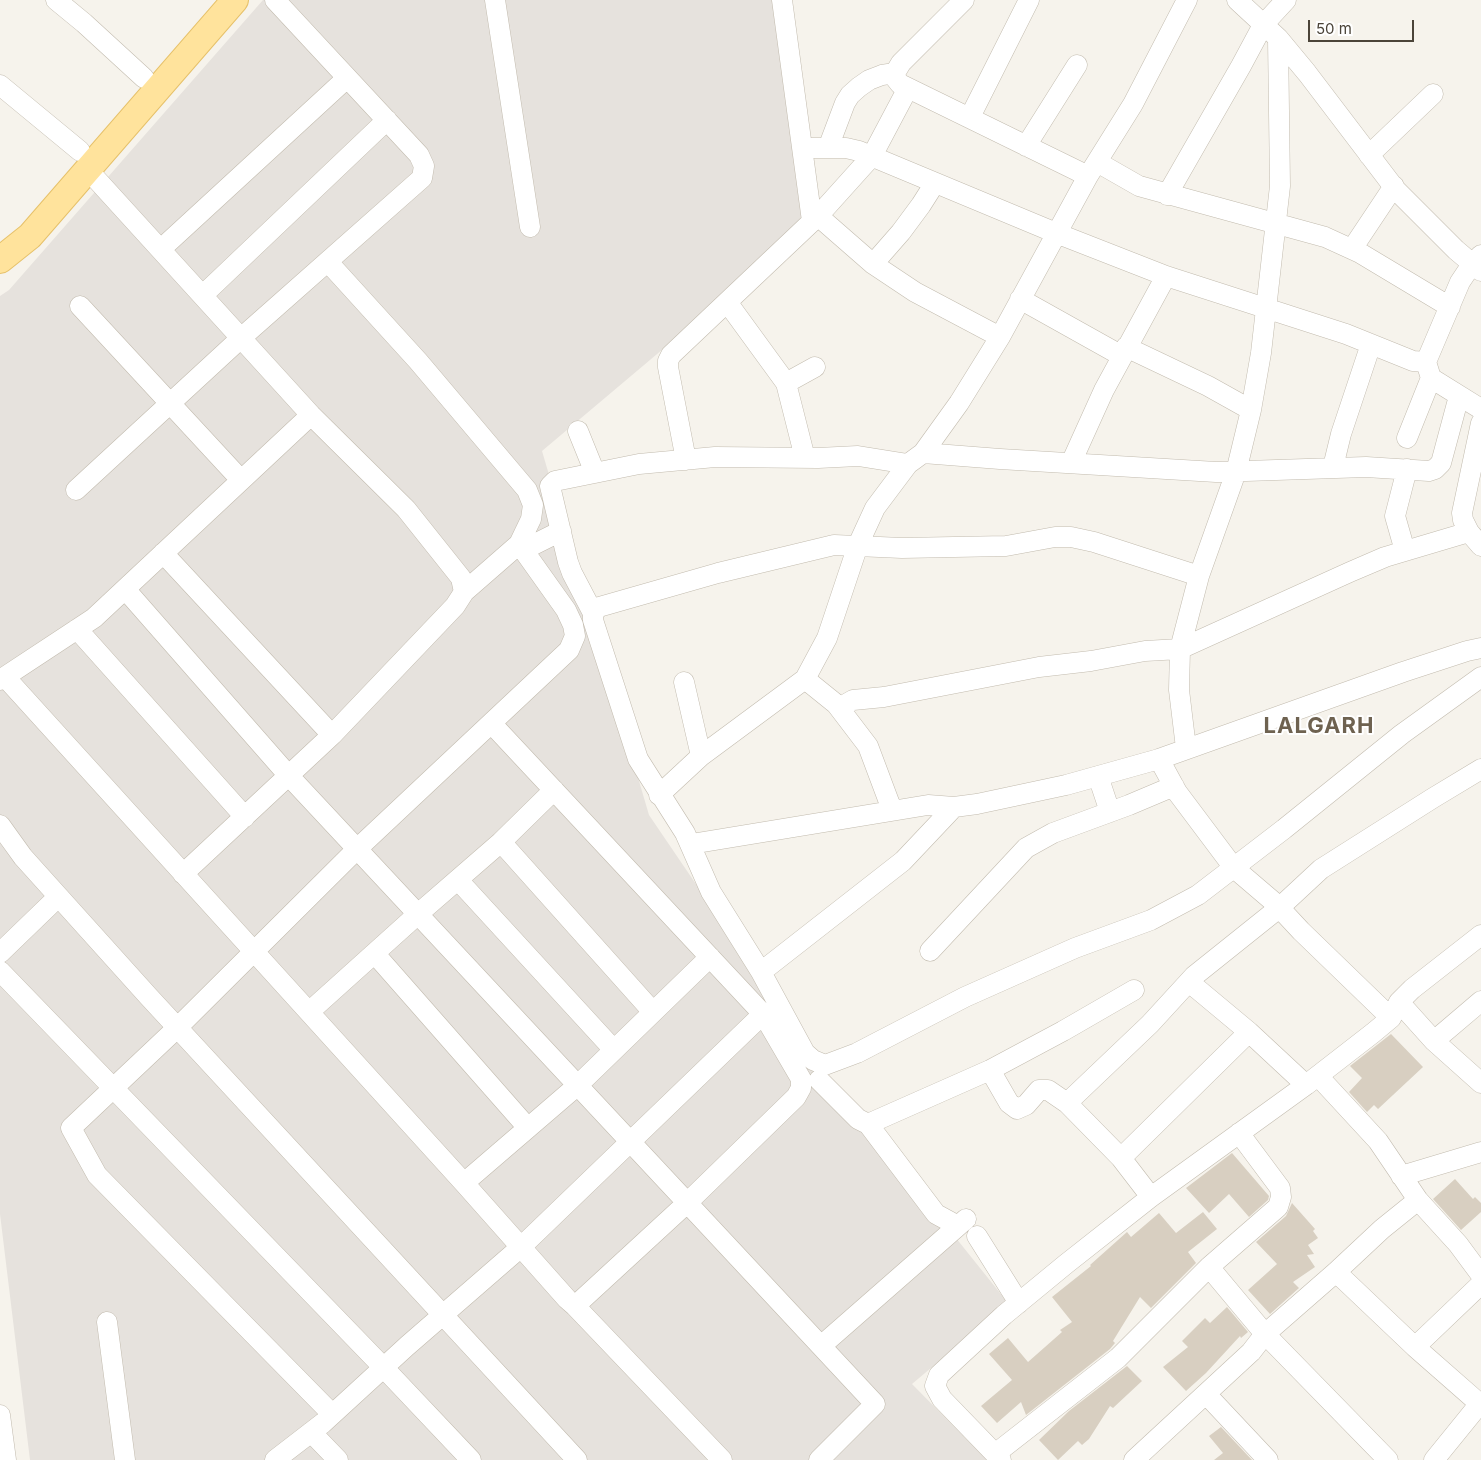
<!DOCTYPE html>
<style>
body{margin:0}
#map{position:relative;width:1481px;height:1460px;overflow:hidden;background:#f6f3ec;font-family:Inter,sans-serif}
canvas{display:block}
.scale{position:absolute;left:1308px;top:20px;width:106px;height:22px;box-sizing:border-box;border:2px solid #4b4439;border-top:0;padding-left:6px;font-size:15px;line-height:18px;white-space:nowrap;color:#4b4439;-webkit-text-stroke:4px #fff;paint-order:stroke}
</style>
<div id="map">
<canvas width="1481" height="1460"></canvas>
<div class="scale">50 m</div>
</div>
<script>
const context = document.querySelector('canvas').getContext('2d');
context.lineJoin = 'round';
function fillPath(path, color) { context.fillStyle = color; context.fill(path, 'evenodd'); }
const toPath = rows => new Path2D(rows.map(r => 'M' + r).join(''));
function stroke(path, color, width, dash) { context.strokeStyle = color; context.lineWidth = width; context.lineCap = dash ? 'butt' : 'round'; context.setLineDash(dash || []); context.stroke(path); }
function label(font, color, halo, rows, align = 'center') {
  context.font = font + ' Inter,sans-serif'; context.lineWidth = 4; context.setLineDash([]); context.textBaseline = 'middle'; context.strokeStyle = halo; context.fillStyle = color; for (const [text, x, y, turn = 0] of rows) {
    context.save(); context.translate(x, y); context.rotate((+turn || 0) * Math.PI / 180); context.textAlign = isNaN(turn) ? turn : align; if (halo) context.strokeText(text, 0, 0); context.fillText(text, 0, 0); context.restore();
  }
}
const industrial = toPath([
 [263,0,782,0,822,215,542,451,649,815,827,1077,1008,1303,912,1384,987,1460,30,1460,0,1214,0,296,9,290]
]);
const building = toPath([
 [1391,1034,1423,1067,1378,1109,1374,1105,1367,1112,1349,1092,1362,1078,1350,1066],
 [1232,1153,1269,1196,1268,1200,1249,1217,1229,1194,1209,1213,1186,1188],
 [1455,1179,1473,1199,1475,1197,1481,1203,1481,1212,1461,1230,1433,1199],
 [1292,1203,1315,1229,1313,1231,1318,1238,1308,1245,1314,1254,1307,1255,1315,1267,1293,1282,1299,1288,1270,1314,1248,1290,1277,1264,1256,1242,1286,1216],
 [1203,1212,1217,1229,1188,1252,1196,1263,1151,1308,1140,1297,1113,1341,1115,1343,1110,1349,1026,1415,1021,1402,997,1423,981,1406,1012,1380,989,1354,1008,1338,1028,1362,1062,1332,1060,1330,1072,1322,1052,1297,1091,1266,1090,1265,1127,1232,1131,1237,1159,1213,1176,1233],
 [1227,1307,1248,1332,1241,1338,1240,1336,1206,1373,1186,1391,1163,1367,1188,1347,1182,1341,1205,1318,1210,1323],
 [1127,1366,1142,1381,1113,1408,1110,1406,1089,1439,1082,1445,1078,1441,1058,1460,1039,1440,1069,1411],
 [1221,1427,1252,1460,1214,1460,1223,1453,1209,1436]
]);
const minor = toPath([
 [56,0,84,23,144,78],
 [495,0,530,227],
 [782,0,812,221],
 [964,0,901,63,895,73,896,79,900,84,1088,176],
 [1237,0,1278,38,1307,73,1396,190,1456,250,1481,271],
 [0,85,80,151],
 [970,117,1029,0],
 [1026,146,1077,65],
 [802,148,846,148,859,151,1056,233,1166,276,1346,334,1413,361,1426,362],
 [828,148,845,103,850,95,859,87,869,80,882,75,895,73],
 [1369,155,1433,94],
 [1097,162,1139,186,1325,237,1360,253,1450,307],
 [88,170,311,415,406,509,461,578,464,592,455,606,332,735,183,874],
 [1167,195,1241,66,1263,25,1286,0],
 [818,216,873,264,915,292,1000,337],
 [161,249,347,78],
 [1352,249,1394,186],
 [328,262,418,361,527,490,533,505,531,519,519,544,566,610,573,625,575,636,569,650,357,849,177,1028,71,1128,97,1175,332,1414],
 [873,264,901,232,921,205,935,183],
 [203,295,387,120],
 [1020,299,1122,356],
 [727,302,786,383],
 [80,306,241,480],
 [1126,347,1208,386,1251,410],
 [1431,378,1481,409],
 [1481,423,1462,513,1463,520,1469,532,1481,546],
 [578,431,595,473],
 [1407,438,1431,378,1426,362,1460,282,1472,264,1481,255],
 [923,453,1000,459,1216,472,1366,467,1429,471,1435,469,1441,463,1459,396],
 [805,458,786,383,815,367],
 [686,460,668,367,668,361,671,355,818,216,872,156,908,88],
 [1071,463,1104,390,1166,276],
 [1333,467,1341,434,1371,344],
 [76,490,241,338,422,178,424,166,419,155,275,0],
 [523,550,561,531],
 [1405,551,1395,516,1407,469],
 [163,553,332,735],
 [1199,576,1094,542,1071,537,1055,537,1006,546,902,548,834,545,718,573,599,607,593,613,593,620,638,759,685,833,711,892,761,972,805,1053,813,1060,825,1065,857,1053,965,997,1075,948,1151,920,1198,895,1284,829,1402,734,1481,677],
 [125,589,289,776,875,1404,819,1460],
 [464,592,519,544],
 [593,613,572,573,568,562,550,486,555,481,639,464,715,457,818,458,858,456,908,464],
 [77,629,245,817],
 [5,677,464,1183,567,1299,575,1306,722,1460],
 [805,679,836,704,868,746,892,810],
 [0,680,94,618,311,415],
 [684,682,701,756],
 [839,708,853,700,884,697,1039,667,1091,661,1145,651,1180,649,1350,572,1385,557,1469,532],
 [1186,748,1179,690,1180,649,1199,576,1236,472,1251,410,1261,353,1280,186,1278,38],
 [1159,759,1177,792,1234,868,1275,903,1301,931,1391,1018],
 [1098,776,1110,812],
 [659,795,701,756,805,679,827,638,858,545,875,508,908,464,923,453,959,403,1000,337,1088,176,1133,104,1187,0],
 [0,825,23,857,149,997,577,1460],
 [501,842,653,1012],
 [691,844,928,805,954,807,977,804,1066,785,1159,759,1403,672,1467,651,1481,648],
 [458,880,614,1050],
 [930,951,1026,848,1053,833,1129,805,1174,786],
 [0,953,58,897],
 [375,954,528,1128],
 [0,971,383,1367,471,1460],
 [761,972,903,861,954,807],
 [1189,982,1249,1032,1306,1085],
 [1399,1002,1434,1041,1481,1083],
 [309,1012,418,914,501,842,554,790],
 [1434,1041,1481,1001],
 [990,1070,1063,1031,1134,990],
 [1318,1076,1378,1141,1418,1200,1458,1244,1481,1275],
 [819,1080,858,1119,868,1124,936,1214,958,1226],
 [1067,1103,1150,1024,1194,976,1279,908,1321,869,1433,798,1481,769],
 [868,1124,990,1070,1009,1103,1017,1109,1026,1105,1039,1090,1048,1090,1067,1103,1121,1158,1151,1197],
 [1121,1158,1249,1032],
 [1401,1176,1481,1152],
 [464,1183,578,1085,710,957],
 [977,1236,1019,1303],
 [1209,1267,1265,1334,1388,1460],
 [1336,1272,1415,1347,1481,1284],
 [575,1306,687,1203,796,1097,801,1088,801,1079,763,1014],
 [107,1322,125,1460],
 [821,1346,966,1219],
 [1415,1347,1480,1404],
 [1206,1394,1268,1460],
 [0,1415,6,1460],
 [311,1432,338,1460],
 [995,1454,1118,1358,1209,1267,1278,1207,1281,1197,1280,1188,1239,1133],
 [275,1460,323,1423,407,1346,521,1247,763,1014,492,724],
 [1001,1460,942,1399,935,1386,939,1375,1004,1315,1066,1264,1151,1197,1306,1085,1373,1033,1391,1018,1399,1002,1412,989,1481,935],
 [1134,1460,1251,1352,1265,1334,1336,1272,1382,1229,1418,1200],
 [1434,1460,1481,1402]
]);
const major = toPath([
 [0,260,30,236,235,0]
]);
const districtNames = [
 ["LALGARH",1319,726]
];
fillPath(industrial, '#e6e2dd');
fillPath(building, '#d8cfc1');
stroke(minor, '#c2bbae', 21);
stroke(major, '#e6c16a', 28);
stroke(minor, '#fff', 20);
stroke(major, '#ffe39c', 26);
context.letterSpacing = '1px';
label('bold 22px', '#6e6250', '#fff', districtNames);
context.letterSpacing = '0px';
</script>
